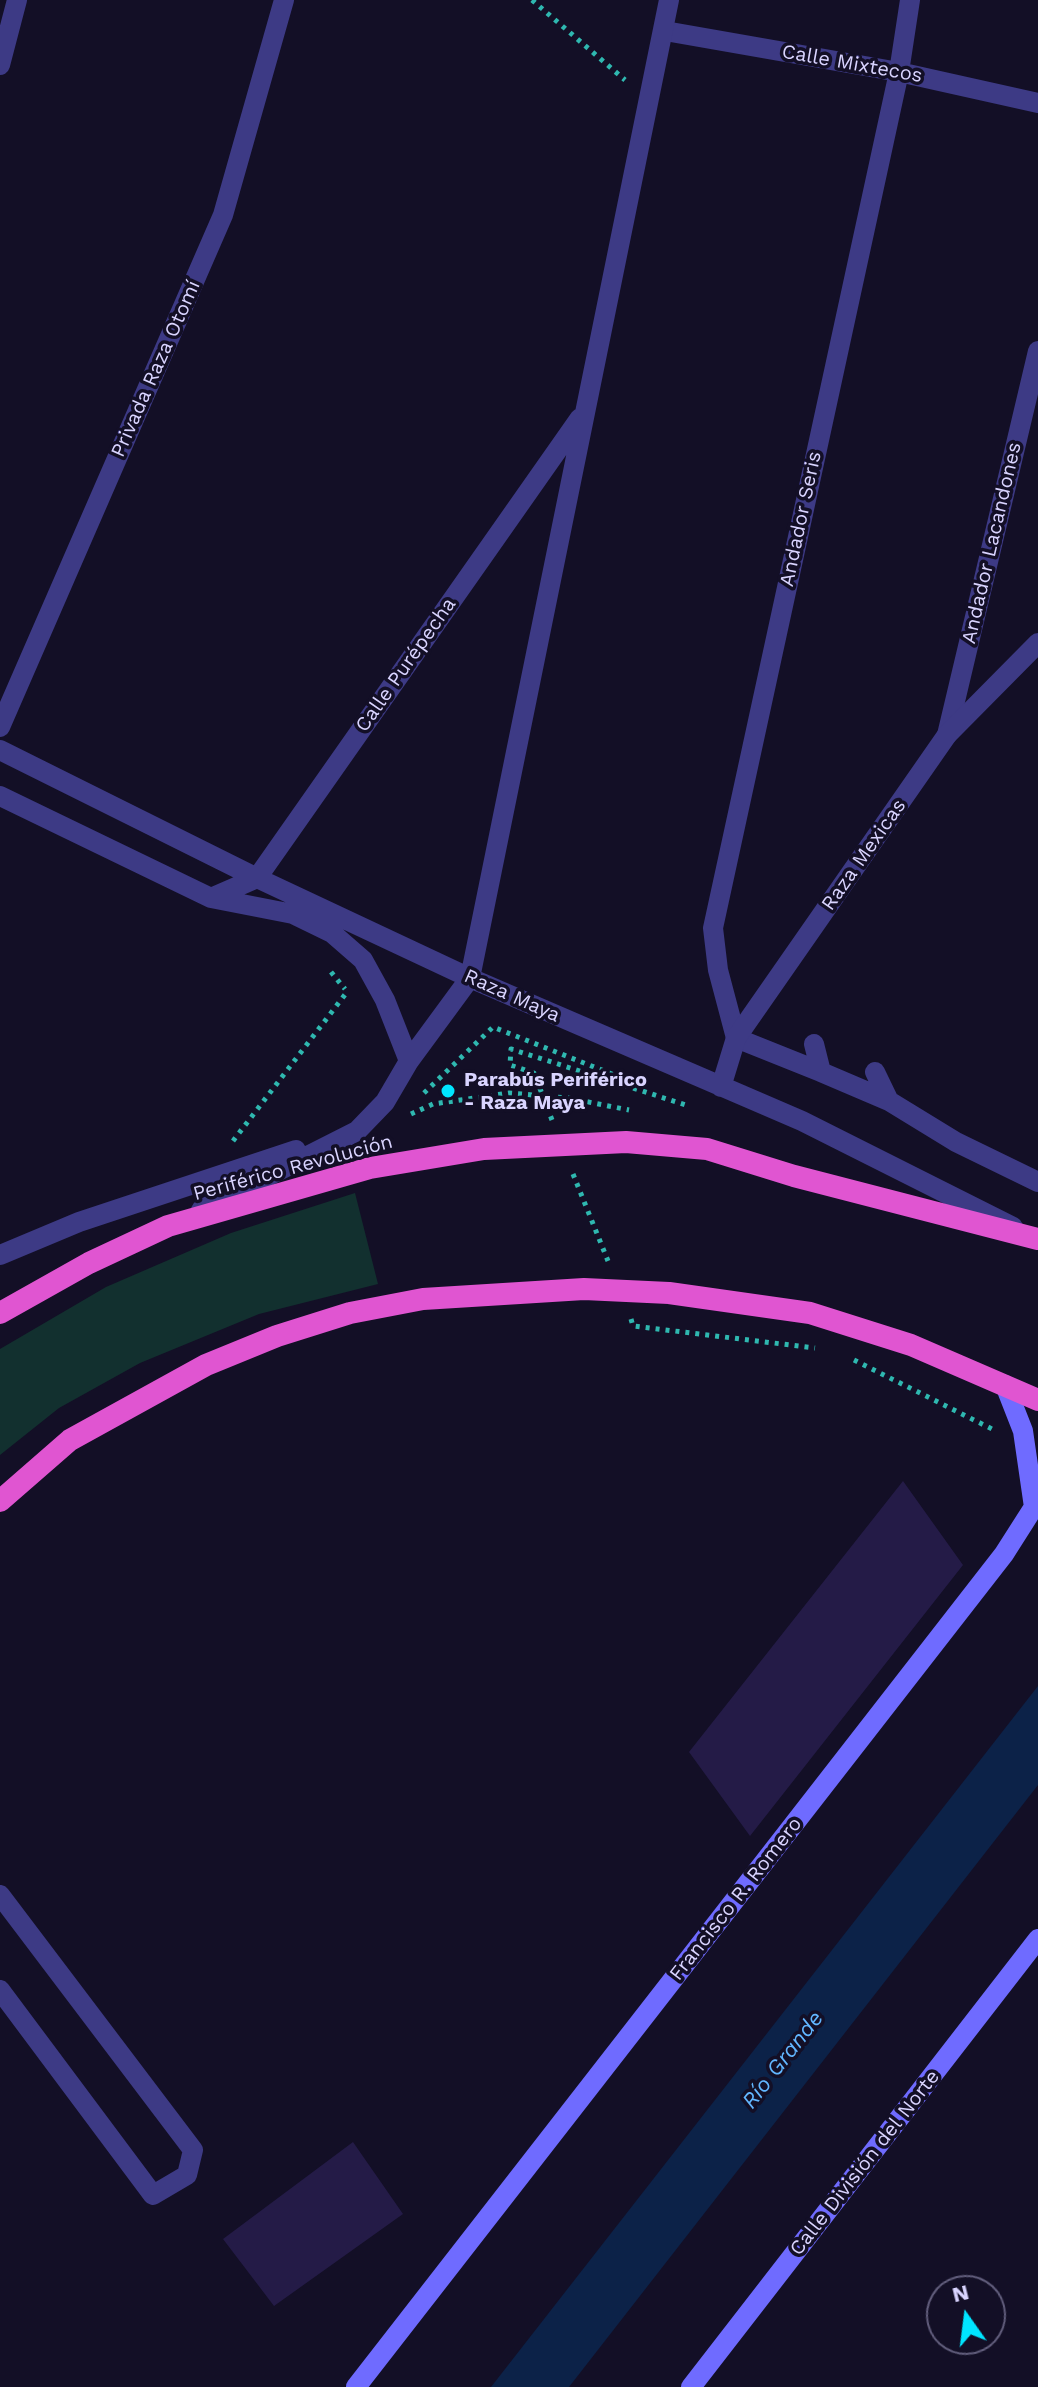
<!DOCTYPE html>
<meta charset="utf-8">
<style>
body{margin:0}
#map{position:relative;width:1038px;height:2387px;overflow:hidden;background:#130f26;font-family:"Work Sans",sans-serif}
canvas{display:block}
.north{position:absolute;left:926px;top:2275px;width:80px;height:80px;box-sizing:border-box;background:#130f26;border:2px solid #625e7d;border-radius:50%;rotate:346deg;font-size:22px;font-weight:700;line-height:32px;text-align:center;color:#d9d4ff}
.north::after{content:'';display:block;margin:auto;width:28px;height:36px;background:#00e5ff;clip-path:polygon(50% 0,100% 100%,50% 72%,0 100%)}
</style>
<div id="map">
<canvas width="1038" height="2387"></canvas>
<div class="north">N</div>
</div>
<script>
const context = document.querySelector('canvas').getContext('2d');
context.lineJoin = 'round';
function fillPath(path, color) { context.fillStyle = color; context.fill(path, 'evenodd'); }
const toPath = rows => new Path2D(rows.map(r => 'M' + r).join(''));
function stroke(path, color, width, dash) { context.strokeStyle = color; context.lineWidth = width; context.lineCap = dash ? 'butt' : 'round'; context.setLineDash(dash || []); context.stroke(path); }
function label(font, color, halo, rows, align = 'center') {
  context.font = font + ' "Work Sans",sans-serif'; context.lineWidth = 7; context.setLineDash([]); context.textBaseline = 'middle'; context.strokeStyle = halo; context.fillStyle = color; for (const [text, x, y, turn = 0] of rows) {
    context.save(); context.translate(x, y); context.rotate((+turn || 0) * Math.PI / 180); context.textAlign = isNaN(turn) ? turn : align; if (halo) context.strokeText(text, 0, 0); context.fillText(text, 0, 0); context.restore();
  }
}
const green = toPath([
 [355,1193,378,1284,259,1314,140,1363,59,1408,0,1455,0,1349,106,1287,231,1233]
]);
const water = toPath([
 [1038,1686,1038,1785,569,2387,491,2387]
]);
const building = toPath([
 [903,1481,963,1565,750,1836,689,1752],
 [353,2142,403,2214,274,2306,223,2239]
]);
const path = toPath([
 [532,0,625,80],
 [331,972,345,989],
 [424,1093,493,1027,637,1084],
 [411,1114,433,1104,509,1093,568,1098,629,1110],
 [552,1120,534,1073,510,1065,511,1049,689,1106],
 [233,1141,347,992],
 [573,1174,608,1261],
 [631,1319,633,1326,815,1348],
 [854,1360,992,1429]
]);
const service = toPath([
 [736,1038,821,1072],
 [814,1044,821,1072,889,1101],
 [875,1072,889,1101,956,1142,1038,1182],
 [0,1895,193,2150,187,2175,153,2195,0,1990]
]);
const minor = toPath([
 [665,31,899,72,1038,103],
 [0,65,17,0],
 [0,727,223,215,284,0],
 [947,735,1038,351],
 [736,1038,718,970,713,928,899,72,910,0]
]);
const tertiary = toPath([
 [0,750,257,878,470,978,802,1121,1013,1227],
 [0,796,211,898,293,914,332,933,363,960,385,1000,409,1061],
 [211,898,257,878,580,418],
 [721,1087,736,1038,947,735,1038,643],
 [201,1210,357,1131,385,1102,409,1061,470,978,669,0],
 [0,1255,79,1222,296,1150]
]);
const secondary = toPath([
 [356,2387,1004,1554,1034,1507,1023,1431,1005,1385],
 [691,2387,1038,1939]
]);
const trunk = toPath([
 [0,1313,89,1263,168,1226,370,1168,484,1149,626,1142,707,1149,794,1176,1038,1239],
 [0,1501,70,1440,206,1365,277,1336,350,1313,423,1299,584,1289,669,1293,810,1313,911,1345,1038,1400]
]);
const markers = [
 [448,1091,8,"#00e5ff"]
];
const streetNames = [
 ["Calle Mixtecos",852,64,10],
 ["Privada Raza Otomí",156,369,-66],
 ["Andador Seris",801,519,-78],
 ["Andador Lacandones",992,543,-77],
 ["Calle Purépecha",406,665,-55],
 ["Raza Mexicas",864,855,-55],
 ["Raza Maya",512,996,24],
 ["Periférico Revolución",293,1168,-15],
 ["Francisco R. Romero",736,1899,-52],
 ["Calle División del Norte",865,2163,-52]
];
const poiNames = [
 ["Parabús Periférico",464,1080],
 ["- Raza Maya",464,1103]
];
const waterNames = [
 ["Río Grande",783,2060,-52]
];
fillPath(green, '#12302f');
fillPath(water, '#0c2248');
fillPath(building, '#241b47');
stroke(path, '#2fb8b0', 5, [4, 6]);
stroke(service, '#3d3a85', 20);
stroke(minor, '#3d3a85', 20);
stroke(tertiary, '#3d3a85', 20);
stroke(secondary, '#6f6bff', 20);
stroke(trunk, '#e055d1', 22);
for (const [x, y, r, color] of markers) { const dot = new Path2D(); dot.arc(x, y, r, 0, 2 * Math.PI); context.fillStyle = color; context.fill(dot); stroke(dot, '#130f26', 3); }
label('20px', '#d9d4ff', '#130f26', streetNames);
label('bold 20px', '#d9d4ff', '#130f26', poiNames, 'left');
label('italic 22px', '#62b6ff', '#130f26', waterNames);
</script>
